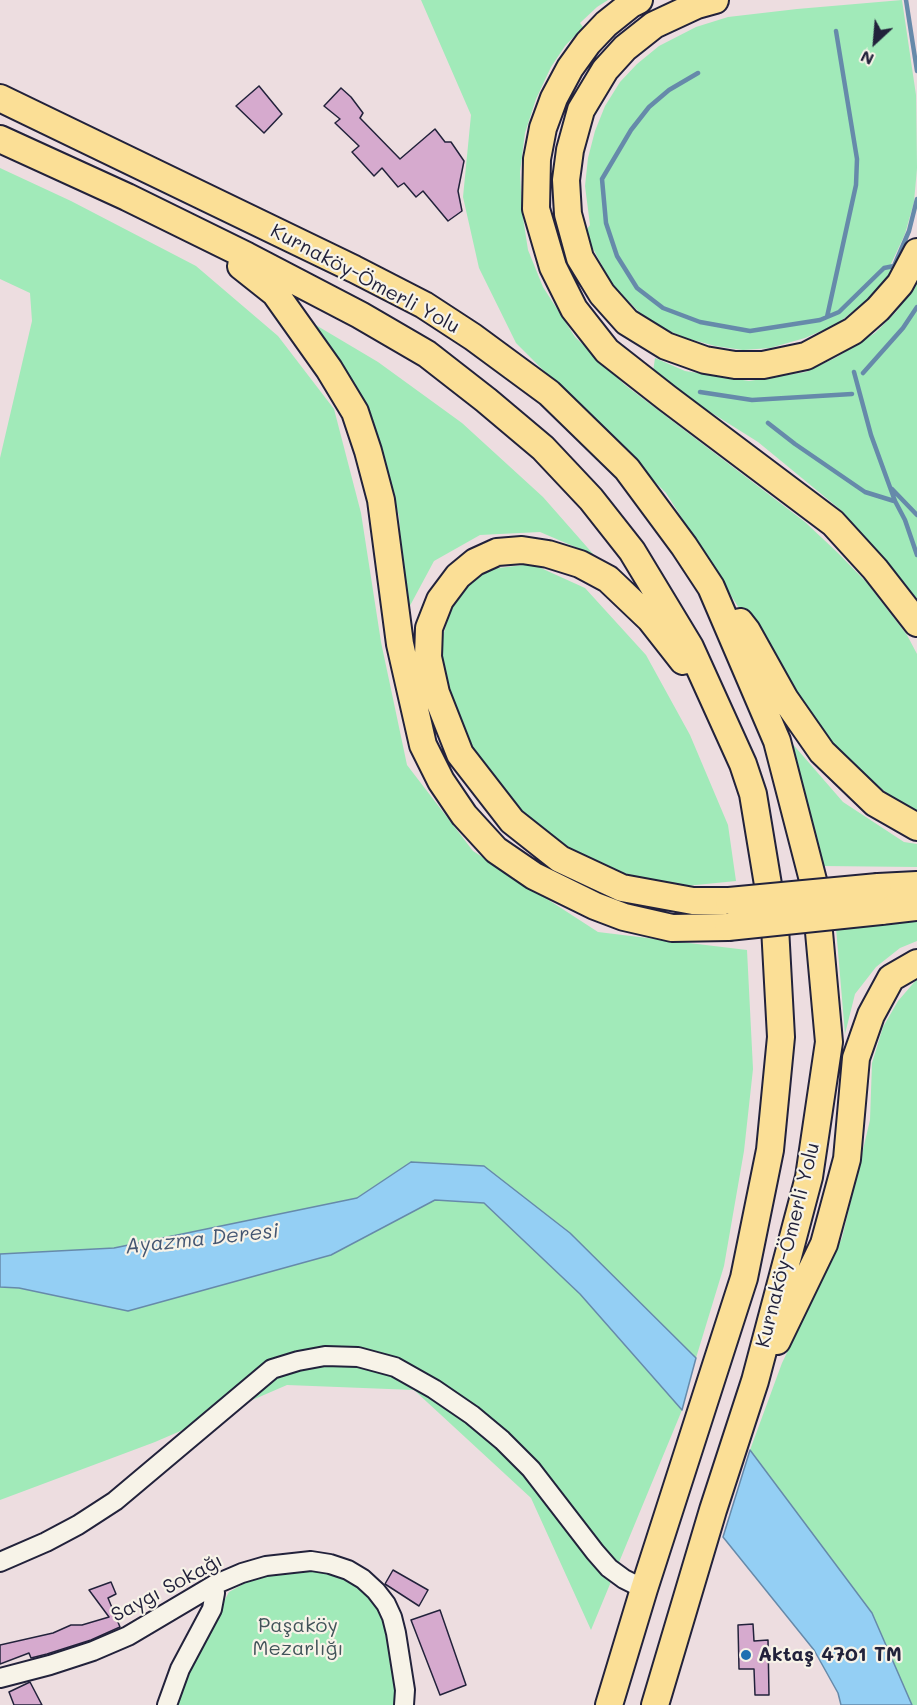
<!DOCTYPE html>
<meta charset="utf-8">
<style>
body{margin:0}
#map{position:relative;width:917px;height:1705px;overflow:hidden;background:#eddde0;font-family:Mali,sans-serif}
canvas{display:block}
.north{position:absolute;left:845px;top:12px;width:60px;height:60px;-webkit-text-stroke:4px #f7f3e8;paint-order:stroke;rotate:206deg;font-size:16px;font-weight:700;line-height:24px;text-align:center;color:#22223b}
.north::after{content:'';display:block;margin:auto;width:21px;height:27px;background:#22223b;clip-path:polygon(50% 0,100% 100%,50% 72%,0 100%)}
</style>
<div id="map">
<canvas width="917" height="1705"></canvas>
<div class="north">N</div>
</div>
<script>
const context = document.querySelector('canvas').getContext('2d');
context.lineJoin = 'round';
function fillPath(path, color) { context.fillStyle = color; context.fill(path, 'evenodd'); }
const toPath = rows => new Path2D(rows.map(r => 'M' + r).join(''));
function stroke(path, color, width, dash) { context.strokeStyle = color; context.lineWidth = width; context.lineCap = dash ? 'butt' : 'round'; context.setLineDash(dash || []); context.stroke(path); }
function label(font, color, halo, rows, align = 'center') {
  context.font = font + ' Mali,sans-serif'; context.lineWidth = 4.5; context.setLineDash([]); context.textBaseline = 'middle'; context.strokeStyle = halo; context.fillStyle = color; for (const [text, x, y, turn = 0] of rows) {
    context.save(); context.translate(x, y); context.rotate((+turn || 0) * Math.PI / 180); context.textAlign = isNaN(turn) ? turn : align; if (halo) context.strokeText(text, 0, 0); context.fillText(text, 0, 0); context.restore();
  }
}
const green = toPath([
 [421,0,608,0,597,7,580,23,583,27,565,46,551,67,536,99,525,133,520,172,522,211,528,250,543,287,575,337,625,385,805,522,838,553,867,583,907,635,917,654,917,812,904,808,847,759,803,709,666,493,516,343,479,268,463,197,471,115],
 [902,0,916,95,917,168,914,202,905,234,891,264,891,272,867,300,837,324,805,338,770,348,743,350,715,346,686,338,662,328,639,312,612,284,591,245,587,229,590,225,585,186,588,158,595,131,605,106,620,82,637,64,659,46,696,27,728,17,797,9],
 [0,168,71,201,196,266,278,336,334,409,361,513,381,642,407,765,473,851,598,932,747,950,753,1069,744,1151,724,1266,696,1358,570,1233,411,1162,357,1198,114,1248,0,1254,0,458,32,321,30,293,0,279],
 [917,283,917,599,842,511,758,442,672,388,653,372,655,358,685,371,749,381,806,372,837,357,875,333,896,312],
 [309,321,378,362,462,423,543,497,594,555,540,532,480,535,434,561,405,615,399,516,371,420],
 [532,564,585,588,646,655,690,735,728,825,736,881,676,887,608,880,551,850,484,781,453,717,440,647,453,600,482,570],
 [784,734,843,802,904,842,917,844,917,867,823,866],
 [917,921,917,941,900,948,876,967,855,994,845,1034,836,928],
 [917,979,917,1705,912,1705,872,1613,750,1450,782,1363,842,1238,870,1120,872,1063,883,1027,898,1001],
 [435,1200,484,1203,580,1294,682,1410,591,1630,531,1498,414,1390,287,1385,155,1442,0,1500,0,1287,18,1288,331,1255],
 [313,1569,347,1575,372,1596,390,1633,396,1705,175,1705,179,1683,229,1592,261,1574]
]);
const water = toPath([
 [411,1162,484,1166,570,1233,696,1358,682,1410,580,1294,484,1203,435,1200,331,1255,128,1311,19,1288,0,1287,0,1254,114,1248,357,1198,411,1162],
 [750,1450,872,1613,912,1705,841,1705,838,1693,814,1650,723,1537,750,1450]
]);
const stream = toPath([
 [906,0,917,71],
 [698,73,669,90,649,107,631,130,602,179,606,223,617,256,637,288,663,308,700,322,750,331,820,320,839,312,884,268,894,266,909,231,917,199],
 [827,317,856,185,857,159,836,31],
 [854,372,871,435,895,501,905,520,917,555],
 [863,373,903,328,917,307],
 [700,392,752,400,852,394],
 [768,423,795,444,865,492,894,501],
 [892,489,917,515]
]);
const building = toPath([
 [259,86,282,114,264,133,236,106,259,86],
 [341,88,351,97,363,113,360,118,400,159,435,129,445,142,451,142,464,161,458,191,462,211,448,221,423,191,416,197,404,183,398,187,382,168,374,176,352,152,359,146,335,123,340,119,324,106,341,88],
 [393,1570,428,1590,419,1606,385,1584,393,1570],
 [111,1582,116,1594,108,1598,120,1627,91,1640,47,1654,31,1658,29,1653,0,1664,0,1645,53,1633,71,1625,82,1625,109,1617,89,1590,111,1582],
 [440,1610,466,1685,440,1695,411,1620,440,1610],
 [753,1624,754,1641,768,1640,769,1695,755,1695,754,1669,739,1669,738,1625,753,1624],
 [30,1682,42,1705,14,1705,9,1692,30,1682]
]);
const minor = toPath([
 [0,1562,46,1542,78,1525,115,1501,272,1369,298,1361,325,1356,358,1357,395,1367,434,1389,472,1415,502,1440,531,1469,595,1552,609,1568,624,1579,644,1589],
 [0,1678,50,1665,93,1651,128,1636,214,1585,242,1573,266,1566,311,1561,330,1564,348,1570,363,1579,376,1591,386,1604,392,1617,396,1633,405,1690,404,1705],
 [167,1705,180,1669,212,1609,215,1593,214,1585]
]);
const highway = toPath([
 [639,0,631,4,606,24,588,43,570,68,554,98,543,128,537,159,536,209,553,267,574,309,607,351,667,398,833,523,875,569,917,623],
 [715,0,697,5,654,25,625,48,605,70,581,110,570,150,566,180,568,214,580,258,602,294,627,322,666,346,705,360,735,365,763,365,806,356,853,331,878,309,900,284,917,252],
 [0,98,354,269,424,305,473,337,549,393,627,469,684,546,711,587,777,741,815,888,829,1042,809,1177,755,1381,713,1510,655,1705],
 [0,139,127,197,247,256,360,315,427,354,486,400,543,448,591,499,632,551,690,647,743,764,753,794,775,927,781,1037,770,1150,744,1278,644,1589,609,1705],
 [241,266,275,293,329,369,355,412,368,451,381,500,400,644,423,745,441,781,464,815,496,850,534,876,595,906,624,917,672,928,728,927],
 [740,622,747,631,785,699,822,752,875,803,917,827],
 [683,661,650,619,608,579,580,564,548,554,522,550,497,552,475,562,458,576,440,600,429,628,428,657,436,693,460,754,512,821,560,859,622,888,693,901,729,901],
 [878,887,917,885],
 [881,911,917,907],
 [777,1341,824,1244,847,1159,856,1058,871,1015,891,978,917,963]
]);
const highwayBridge = toPath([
 [729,901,878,887],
 [728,927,881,911]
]);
const markers = [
 [746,1655,6,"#1f6fb2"]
];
const streetNames = [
 ["Kurnaköy-Ömerli Yolu",365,279,28],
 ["Kurnaköy-Ömerli Yolu",788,1245,-76],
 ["Saygı Sokağı",167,1588,-28]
];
const parkNames = [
 ["Paşaköy",298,1626],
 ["Mezarlığı",298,1649]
];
const poiNames = [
 ["Aktaş 4701 TM",758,1655]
];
const waterNames = [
 ["Ayazma Deresi",202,1239,-6]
];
fillPath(green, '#a1eab9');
fillPath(water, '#94cff4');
stroke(water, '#668aaa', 1.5);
stroke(stream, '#668aaa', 4.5);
fillPath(building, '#d6aace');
stroke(building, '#22223b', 1.5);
stroke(minor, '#22223b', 22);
stroke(highway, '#22223b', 30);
stroke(minor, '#f7f3e8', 18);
stroke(highway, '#fbdf96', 26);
stroke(highwayBridge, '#22223b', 30, []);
stroke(highwayBridge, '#fbdf96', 26);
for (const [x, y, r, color] of markers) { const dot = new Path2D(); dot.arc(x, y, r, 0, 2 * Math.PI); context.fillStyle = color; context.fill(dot); stroke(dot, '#f7f3e8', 2); }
label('20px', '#22223b', '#f7f3e8', streetNames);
label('20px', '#42545a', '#f7f3e8', parkNames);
label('bold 20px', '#22223b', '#f7f3e8', poiNames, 'left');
label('italic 21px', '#445672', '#f7f3e8', waterNames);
</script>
